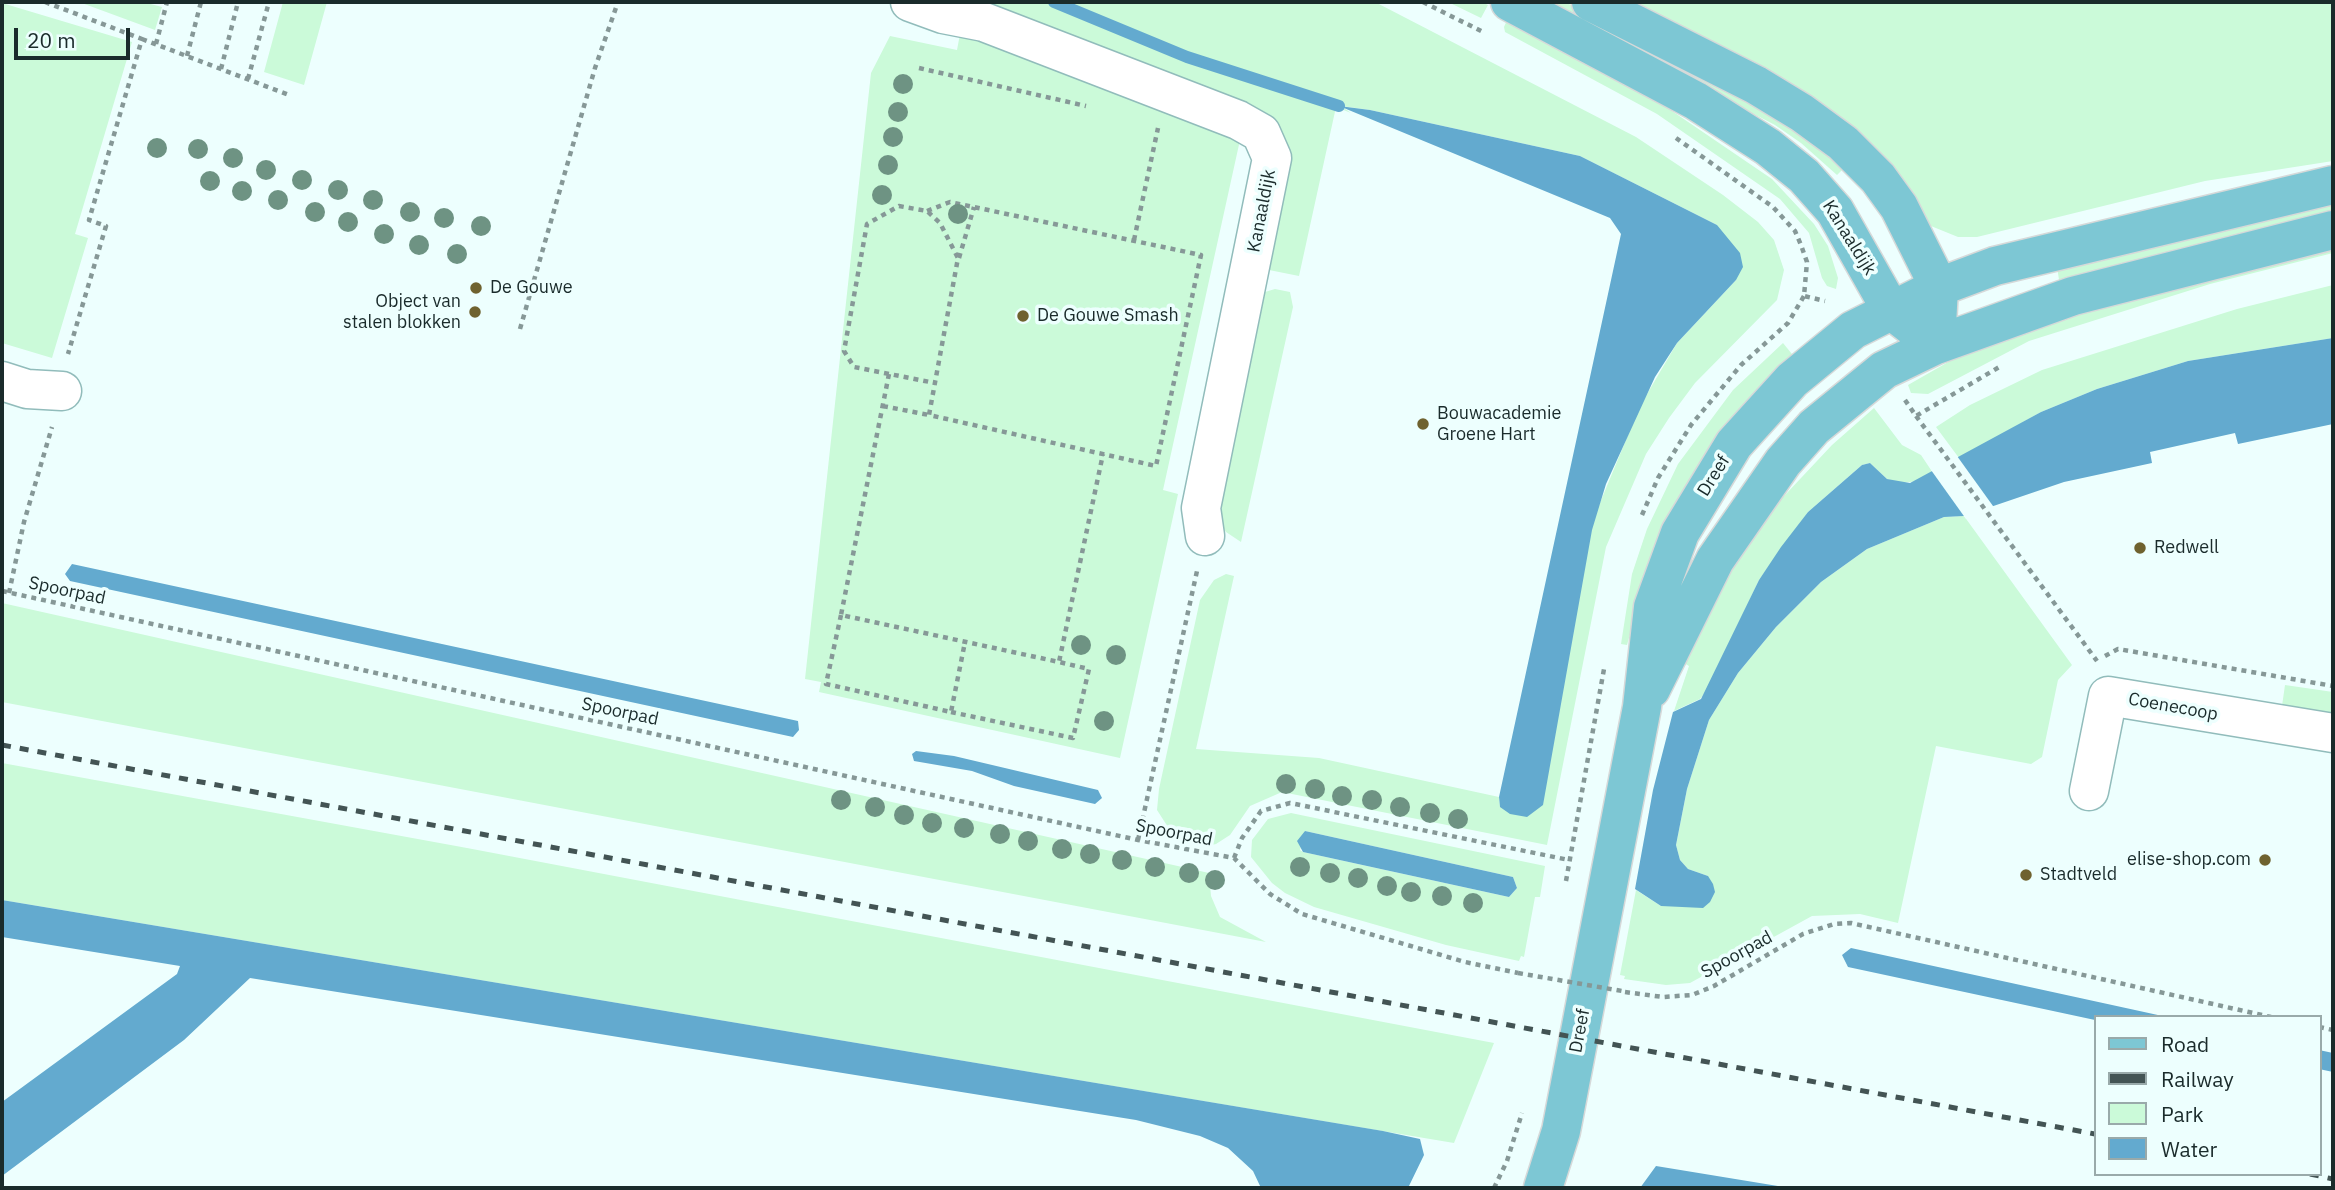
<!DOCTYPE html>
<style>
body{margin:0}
#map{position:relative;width:2335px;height:1190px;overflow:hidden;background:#edfffe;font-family:"IBM Plex Sans",sans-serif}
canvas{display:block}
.frame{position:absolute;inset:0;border:4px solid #1a2b2b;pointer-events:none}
.legend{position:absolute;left:2094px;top:1015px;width:228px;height:161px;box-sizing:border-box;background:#edfffe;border:2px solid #9aa;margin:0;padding:9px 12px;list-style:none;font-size:21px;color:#1a2b2b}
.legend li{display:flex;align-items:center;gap:14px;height:35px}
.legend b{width:35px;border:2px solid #9aa}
.scale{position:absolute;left:14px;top:28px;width:116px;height:32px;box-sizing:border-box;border:4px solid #1a2b2b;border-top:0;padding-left:9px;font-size:21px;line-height:24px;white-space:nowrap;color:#1a2b2b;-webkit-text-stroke:5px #edfffe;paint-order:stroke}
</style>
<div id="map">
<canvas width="2335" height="1190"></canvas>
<div class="frame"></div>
<ul class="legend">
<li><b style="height:9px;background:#7dc7d4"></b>Road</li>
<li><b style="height:9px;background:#435454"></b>Railway</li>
<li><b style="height:19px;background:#cbfad9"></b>Park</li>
<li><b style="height:19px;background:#63aacf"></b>Water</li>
</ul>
<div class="scale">20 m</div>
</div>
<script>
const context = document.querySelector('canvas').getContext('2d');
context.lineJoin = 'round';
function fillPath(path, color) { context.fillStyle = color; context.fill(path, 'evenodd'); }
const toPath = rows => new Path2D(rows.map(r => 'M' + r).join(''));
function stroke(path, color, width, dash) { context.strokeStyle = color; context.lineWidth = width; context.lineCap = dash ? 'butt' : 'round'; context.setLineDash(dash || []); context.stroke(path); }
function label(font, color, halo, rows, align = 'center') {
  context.font = font + ' "IBM Plex Sans",sans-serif'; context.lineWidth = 7; context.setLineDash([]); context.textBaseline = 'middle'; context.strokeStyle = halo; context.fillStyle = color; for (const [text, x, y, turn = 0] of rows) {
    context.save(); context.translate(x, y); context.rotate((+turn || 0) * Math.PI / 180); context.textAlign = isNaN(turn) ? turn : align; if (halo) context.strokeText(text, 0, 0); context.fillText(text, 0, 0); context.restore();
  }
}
const green = toPath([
 [79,2,143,2,162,7,155,30],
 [283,2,327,2,304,85,264,72],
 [978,2,1375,2,1636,137,1723,195,1758,222,1774,240,1784,270,1777,300,1695,383,1669,418,1646,454,1606,547,1547,845,1282,792,1250,806,1230,835,1216,844,1208,846,1175,838,1157,810,1159,789,1200,600,1214,580,1226,574,1234,576,1196,749,1319,758,1499,797,1500,807,1597,510,1640,406,1677,343,1736,280,1717,225,1580,156,1370,110,1341,106,1351,113,1336,107,1299,276,1269,270,1290,162,1286,140,1271,118,1245,102],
 [1448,2,1482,2,1488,5,1481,18],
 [1538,2,1565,2,1788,116,1846,166,1837,175,1801,143,1775,125],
 [1618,2,2333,2,2333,161,2205,181,1977,237,1958,237,1926,224],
 [2,3,132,42,75,234,88,238,52,358,2,343],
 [1508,18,1622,77,1772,179,1814,224,1828,246,1838,278,1836,289,1827,286,1822,278,1809,233,1780,199,1657,114,1505,32,1504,27],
 [960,34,1240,140,1163,490,1178,494,1120,758,819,692,821,682,805,679,871,73,890,36,957,50],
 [2333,197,2333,216,2060,286,2057,267],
 [2333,240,2333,253,2210,284,2029,341,1928,394,1911,393,1908,385,1964,353,2007,334],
 [2333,285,2333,338,2188,361,2097,389,2041,412,1959,458,1936,427,1970,405,2042,370,2237,309],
 [1275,289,1290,292,1293,307,1241,542,1226,532,1220,524,1219,498,1265,292],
 [1783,343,1796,359,1634,620,1627,645,1621,644,1632,574,1647,529,1678,464,1733,390],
 [1874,408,1902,445,1921,455,1933,473,1920,481,1899,483,1887,479,1870,463,1862,465,1808,512,1759,580,1707,690,1700,699,1674,711,1689,666,1684,663,1713,598,1770,511,1832,445],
 [1964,516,2072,665,2058,680,2042,757,2031,764,1936,746,1898,923,1860,914,1812,916,1690,983,1666,985,1624,979,1625,976,1620,975,1636,890,1661,906,1708,876,1688,869,1680,860,1676,845,1687,789,1709,720,1738,673,1776,627,1821,582,1867,549,1944,517],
 [2,603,1209,873,1211,896,1220,917,1266,942,2,702],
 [2285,685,2333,692,2333,715,2282,706],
 [2,763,467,848,1494,1043,1454,1143,2,900],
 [1291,813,1545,866,1540,897,1535,897,1524,957,1521,956,1519,961,1446,945,1314,907,1285,893,1272,883,1251,857,1252,840,1268,819],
 [1305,831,1513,877,1517,888,1509,897,1303,852,1300,850]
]);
const water = toPath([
 [1339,106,1370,110,1580,156,1717,225,1740,253,1743,267,1736,280,1677,343,1655,377,1606,484,1592,530,1543,805,1527,817,1510,814,1500,807,1499,797,1621,234,1610,218],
 [2333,338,2333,424,2238,444,2235,433,2150,452,2152,463,2064,482,1964,516,1944,517,1867,549,1821,582,1776,627,1738,673,1709,720,1687,789,1676,845,1680,860,1688,869,1708,876,1713,884,1715,892,1710,902,1703,908,1661,906,1635,889,1653,790,1673,712,1701,699,1759,580,1781,547,1808,512,1862,465,1870,463,1887,479,1910,483,2041,412,2097,389,2188,361],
 [72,564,798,721,799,730,793,737,70,581,65,574],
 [916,751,954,756,1098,790,1102,798,1095,804,1014,786,972,771,914,761,912,754],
 [1305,831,1513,877,1517,888,1509,897,1303,852,1297,841],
 [2,900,1383,1131,1420,1139,1424,1155,1408,1188,1261,1188,1253,1171,1228,1148,1200,1136,1136,1120,250,978,184,1040,2,1176,2,1102,177,974,180,966,2,937],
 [1851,948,2167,1017,2095,1017,2095,1020,1848,967,1842,955],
 [2319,1050,2333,1053,2333,1072,2319,1069],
 [1656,1166,1790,1188,1640,1188]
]);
const pier = toPath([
 [1957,456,1993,506,1995,509,1966,519,1931,470]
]);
const stream = toPath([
 [1054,2,1187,57,1339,106]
]);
const path = toPath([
 [45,2,142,39,89,220,106,226,68,354],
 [1423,2,1485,33],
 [142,39,289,95],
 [156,44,167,2],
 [187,56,201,2],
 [919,68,1086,106],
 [221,69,238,2],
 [248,79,269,2],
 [1676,138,1773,207,1795,231,1801,245,1807,262,1804,296,1825,301],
 [927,211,950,202,1201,255,1156,466,929,415,958,258,940,223,927,211,899,206,867,224,844,351,854,367,935,383],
 [1134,240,1158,128],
 [959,258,974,207],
 [520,329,595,68,618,2],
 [889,374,841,615,1059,662,1103,454],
 [1905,400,1916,416,2001,366],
 [883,406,929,415],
 [1916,416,2097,661],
 [1642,515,1658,478,1691,425,1741,365,1788,323,1804,296],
 [2,591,1138,840,1234,858,1270,894,1302,914,1465,962,1518,973],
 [9,593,24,522,52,427],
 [841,615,826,684,951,712,965,642],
 [2105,656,2118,649,2333,686],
 [951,712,1073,738,1089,669,1059,662],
 [1138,840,1197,571],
 [1234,858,1242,838,1261,811,1290,803,1569,860],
 [1566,881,1604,669],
 [1625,992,1663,997,1692,995,1714,986,1803,934,1834,924,1851,923,2271,1017],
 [2319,1027,2333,1030],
 [1494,1188,1507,1161,1522,1113]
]);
const minor = toPath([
 [910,2,943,14,984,22,1238,120,1261,133,1272,158,1201,508,1205,536],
 [2,381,27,389,62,391],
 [2089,791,2108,696,2333,733]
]);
const major = toPath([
 [1510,2,1696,101,1768,147,1804,176,1835,211,1891,310,1936,345,2073,296,2333,230],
 [1591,2,1756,85,1802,113,1843,143,1878,178,1899,207,1939,287,1936,345,1884,370,1814,427,1783,462,1715,560,1651,689],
 [1543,1188,1561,1131,1642,707,1653,607,1680,533,1734,444,1792,380,1853,330,1939,287,1995,266,2333,185]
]);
const rail = toPath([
 [2,745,2095,1134],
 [2310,1174,2333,1179]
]);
const pathBridge = toPath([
 [1518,973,1622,991]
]);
const trees = [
 [903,84],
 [898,112],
 [893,137],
 [157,148],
 [198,149],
 [233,158],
 [888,165],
 [266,170],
 [302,180],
 [210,181],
 [338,190],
 [242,191],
 [882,195],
 [278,200],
 [373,200],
 [315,212],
 [410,212],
 [958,214],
 [444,218],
 [348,222],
 [481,226],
 [384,234],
 [419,245],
 [457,254],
 [1081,645],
 [1116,655],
 [1104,721],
 [1286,784],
 [1315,789],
 [1342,796],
 [841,800],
 [1372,800],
 [875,807],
 [1400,807],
 [1430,813],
 [904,815],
 [1458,819],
 [932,823],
 [964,828],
 [1000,834],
 [1028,841],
 [1062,849],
 [1090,854],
 [1122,860],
 [1155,867],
 [1300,867],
 [1189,873],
 [1330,873],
 [1358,878],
 [1215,880],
 [1387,886],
 [1411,892],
 [1442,896],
 [1473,903]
];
const markers = [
 [476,288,7,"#6f622f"],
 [475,312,7,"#6f622f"],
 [1023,316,7,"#6f622f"],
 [1423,424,7,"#6f622f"],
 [2140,548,7,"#6f622f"],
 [2265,860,7,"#6f622f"],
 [2026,875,7,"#6f622f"]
];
const streetNames = [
 ["Kanaaldijk",1262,211,-79],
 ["Kanaaldijk",1849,238,58],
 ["Dreef",1714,476,-58],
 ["Spoorpad",67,591,12],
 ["Coenecoop",2173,707,10],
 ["Spoorpad",620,712,12],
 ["Spoorpad",1174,833,11],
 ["Spoorpad",1737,955,-29],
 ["Dreef",1580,1031,-79]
];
const poiNames = [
 ["De Gouwe",490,288],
 ["Object van",461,302,"right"],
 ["stalen blokken",461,323,"right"],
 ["De Gouwe Smash",1037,316],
 ["Bouwacademie",1437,414],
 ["Groene Hart",1437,435],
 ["Redwell",2154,548],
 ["elise-shop.com",2251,860,"right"],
 ["Stadtveld",2040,875]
];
fillPath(green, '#cbfad9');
fillPath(water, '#63aacf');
fillPath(pier, '#edfffe');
stroke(stream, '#63aacf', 12);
stroke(minor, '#91bcbb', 41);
stroke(major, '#d6d9d9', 41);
stroke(path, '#869897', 4.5, [5, 5]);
stroke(minor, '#fff', 38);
stroke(major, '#7dc7d4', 38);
stroke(rail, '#435454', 5, [9, 9]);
stroke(pathBridge, '#869897', 4.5, [5, 5]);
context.fillStyle = '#6e9383';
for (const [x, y] of trees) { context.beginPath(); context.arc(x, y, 10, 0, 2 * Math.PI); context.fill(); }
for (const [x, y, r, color] of markers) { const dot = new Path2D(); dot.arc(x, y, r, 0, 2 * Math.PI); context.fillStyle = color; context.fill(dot); stroke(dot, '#edfffe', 2.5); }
label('18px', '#1a2b2b', '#edfffe', streetNames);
label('18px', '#1a2b2b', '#edfffe', poiNames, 'left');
</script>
